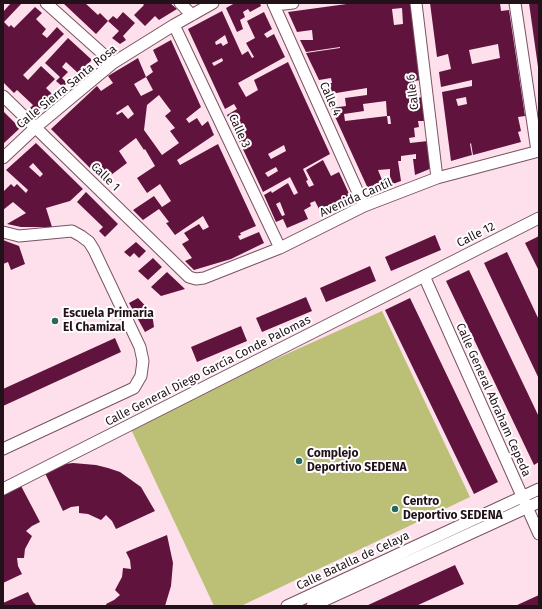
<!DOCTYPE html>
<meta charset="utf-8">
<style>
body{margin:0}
#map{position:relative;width:542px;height:609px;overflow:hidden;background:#fee0ec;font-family:"Fira Sans",sans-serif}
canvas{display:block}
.frame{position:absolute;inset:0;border:4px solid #221119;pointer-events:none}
</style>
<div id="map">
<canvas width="542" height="609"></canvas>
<div class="frame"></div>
</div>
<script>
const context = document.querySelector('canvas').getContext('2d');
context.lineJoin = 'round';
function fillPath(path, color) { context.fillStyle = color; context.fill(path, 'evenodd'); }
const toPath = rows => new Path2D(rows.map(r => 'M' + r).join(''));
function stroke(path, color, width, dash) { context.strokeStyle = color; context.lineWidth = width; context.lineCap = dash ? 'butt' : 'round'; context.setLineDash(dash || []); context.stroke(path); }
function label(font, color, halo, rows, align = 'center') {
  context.font = font + ' "Fira Sans",sans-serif'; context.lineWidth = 4; context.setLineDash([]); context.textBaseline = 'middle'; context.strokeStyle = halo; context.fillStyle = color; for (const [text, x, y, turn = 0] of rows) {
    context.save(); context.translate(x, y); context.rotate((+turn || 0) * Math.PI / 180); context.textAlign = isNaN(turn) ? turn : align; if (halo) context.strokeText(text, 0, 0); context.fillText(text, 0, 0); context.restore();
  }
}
const green = toPath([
 [382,311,470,497,241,606,214,606,129,425]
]);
const building = toPath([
 [11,3,22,3,4,22,9,27,11,25,14,28,35,7,42,13,36,19,46,29,42,34,47,38,57,27,64,34,23,75,28,80,41,66,55,79,46,88,54,96,35,113,30,108,33,105,17,90,14,93,3,82,3,12],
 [63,3,85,3,98,15,100,13,108,21,96,34],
 [142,3,170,3,177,9,159,20,155,16,145,26,134,15,144,5],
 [235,3,260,3,261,6,250,12,248,9,243,12,245,17,240,20,243,29,237,32,226,8],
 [354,3,411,3,421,80,414,81,416,98,423,97,426,121,418,121,419,127,414,128,415,137,409,138,410,143,428,141,432,168,415,175,413,159,416,159,416,154,401,156,401,161,398,161,401,181,390,185,390,169,378,170,385,187,370,193,331,108,346,106,345,98,367,95,367,88,330,94,328,87,329,83,332,83,331,78,319,80,306,53,340,48,340,47,306,52,300,40,313,40,312,30,297,32,288,12],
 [402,8,403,24,394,25,392,9],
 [386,101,387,116,390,116,391,124,388,124,387,116,345,121,344,114,364,111,363,104],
 [430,3,500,3,501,11,509,10,525,116,518,117,521,131,518,132,521,142,473,155,471,143,470,144,472,155,451,161,442,92,472,86,472,80,441,87,439,72,451,69,448,54,437,57],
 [498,44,500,58,472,64,469,50],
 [466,97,467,104,458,106,456,99],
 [529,3,539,3,539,67,538,67],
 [222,11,242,55,248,51,252,58,254,57,246,43,255,38,247,21,264,12,272,29,264,34,267,38,274,34,285,57,238,83,246,97,258,90,254,80,288,62,330,154,303,169,308,180,306,181,309,187,314,185,306,170,323,160,331,176,339,172,351,198,321,213,315,201,310,203,311,206,304,210,308,219,287,228,283,219,276,222,264,195,271,191,272,193,288,183,294,195,298,193,290,177,263,192,227,115,237,109,234,104,225,109,188,29],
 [225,35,228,43,223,46,221,43,216,45,215,42],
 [222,58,223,61,214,66,212,63],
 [284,145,286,151,271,159,268,154],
 [276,167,278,171,268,177,265,173],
 [280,202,285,215,282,216,276,204],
 [123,12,135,23,123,36,126,40,120,44,112,38,119,31,108,21,113,16,117,19],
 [68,38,92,60,78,73,66,62,62,67,68,72,62,78,67,83,63,87,56,81,60,77,45,63],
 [171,40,201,107,186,119,189,123,197,118,202,126,208,121,214,135,177,160,180,165,218,144,256,226,240,233,241,235,238,236,240,240,259,232,264,243,231,259,194,270,185,261,192,258,182,244,189,240,184,233,199,224,203,230,209,227,203,216,175,235,166,223,169,222,159,209,143,220,133,210,154,196,162,207,171,201,160,184,147,193,137,178,155,166,145,149,144,150,136,138,119,151,127,163,107,178,98,167,93,171,51,129,97,86,101,91,113,83,108,76,138,58,146,77,134,84,141,96,153,90,146,77,153,72,150,66,158,61,153,50],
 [159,95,171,111,165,116,175,128,170,131,179,143,162,155,144,130,147,105],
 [128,105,134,114,128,119,122,112,117,115,116,113],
 [3,111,20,128,3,144],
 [36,143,83,189,70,201,46,208,52,227,21,227,7,224,26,213,13,202,3,210,3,192,11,184,14,187,17,184,26,193,28,190,6,170],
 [33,163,43,174,40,177,29,167],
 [86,192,118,224,105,237,99,231,103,227,77,202],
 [435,235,441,250,391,271,385,257],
 [539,236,539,271,525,243],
 [3,240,19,246,25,264,11,270,8,262,3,264],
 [136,242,146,251,139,258,134,253,130,257,124,252],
 [507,252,539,320,539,379,484,263],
 [153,258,162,267,148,280,138,271],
 [370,266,376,281,326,302,320,288],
 [469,270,539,417,539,462,534,465,446,281],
 [167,272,185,289,161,296,151,287],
 [306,297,312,311,262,332,256,318],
 [138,298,152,313,154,327,145,332,129,303],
 [410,298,498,482,474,494,385,310],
 [241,326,247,341,197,362,191,347],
 [115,338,121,352,3,406,3,389],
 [73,463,96,465,108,468,120,472,141,487,155,511,116,529,112,521,106,515,101,520,88,514,79,513,79,506,71,507,63,511,44,471,56,465],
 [20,484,40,522,32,526,26,531,32,536,25,549,24,558,17,558,18,566,22,574,3,583,3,494],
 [167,535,173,563,171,586,165,606,107,606,106,604,114,600,120,595,115,590,122,577,123,568,131,569,130,560,126,552],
 [455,565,464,584,416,606,366,606],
 [28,592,33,602,37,606,3,606,3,603],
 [539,595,539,606,515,606]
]);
const minor = toPath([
 [46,3,113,63],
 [180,3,192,15],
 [273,3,364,206],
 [416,3,437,178],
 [515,3,537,151],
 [275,5,293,3],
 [174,25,280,248],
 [3,96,189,277,196,279,204,278,280,248,364,206,437,178,539,151],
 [3,158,36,127,113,63,174,25,213,3],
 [3,232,19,236,72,231,81,236,89,242,94,250,140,347,143,361,141,376,134,388,3,449],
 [424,276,539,534],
 [3,489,539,218],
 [287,606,539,489],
 [312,606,539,502]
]);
const markers = [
 [55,321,4,"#286856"],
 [299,461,4,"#286856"],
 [395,509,4,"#286856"]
];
const streetNames = [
 ["Calle Sierra Santa Rosa",67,87,-39],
 ["Calle 6",413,92,-97],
 ["Calle 4",330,99,66],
 ["Calle 3",239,131,65],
 ["Calle 1",105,177,44],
 ["Avenida Cantíl",356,198,-24],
 ["Calle 12",476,235,-27],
 ["Calle General Diego García Conde Palomas",208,371,-27],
 ["Calle General Abraham Cepeda",493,400,66],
 ["Calle Batalla de Celaya",353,561,-25]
];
const poiNames = [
 ["Escuela Primaria",63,314],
 ["El Chamizal",63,328],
 ["Complejo",307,454],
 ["Deportivo SEDENA",307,468],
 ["Centro",403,502],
 ["Deportivo SEDENA",403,516]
];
fillPath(green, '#bbc076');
fillPath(building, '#60143d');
stroke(minor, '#7a5263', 13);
stroke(minor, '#fff', 11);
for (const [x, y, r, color] of markers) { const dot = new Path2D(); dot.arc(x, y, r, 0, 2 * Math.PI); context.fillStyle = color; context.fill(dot); stroke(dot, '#fff', 1.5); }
label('12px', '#221119', '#fff', streetNames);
label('bold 12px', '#221119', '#fff', poiNames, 'left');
</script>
